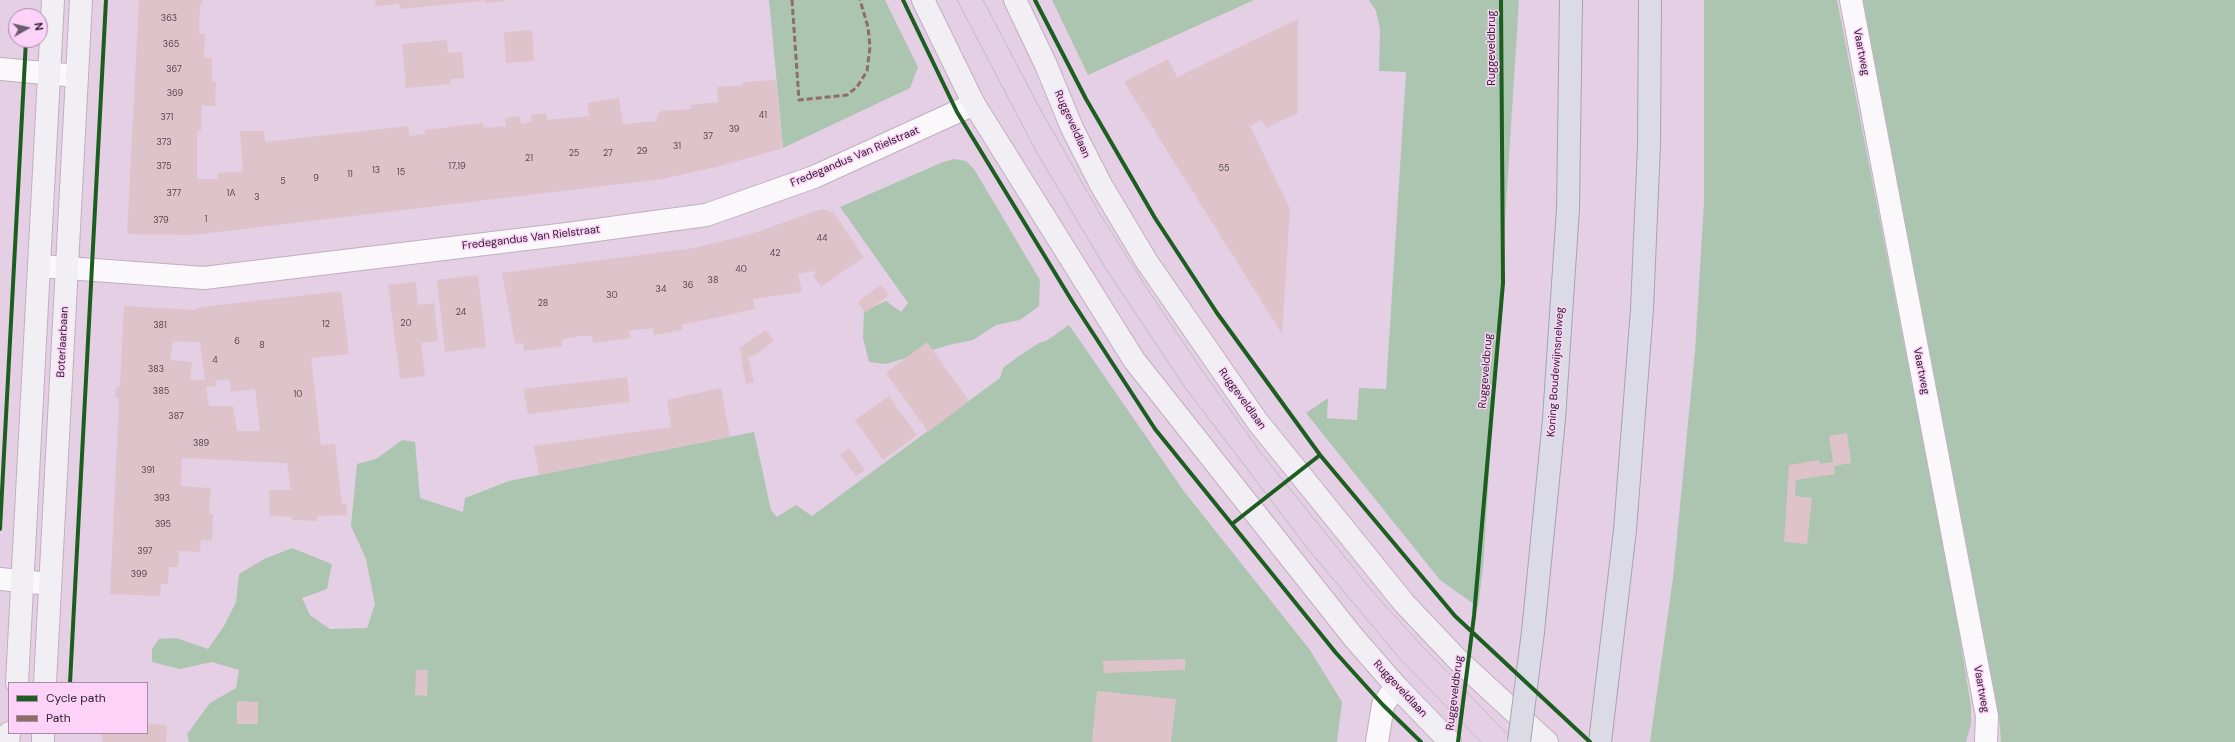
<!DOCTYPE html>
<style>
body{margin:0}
#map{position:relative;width:2235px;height:742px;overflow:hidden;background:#e5cfe4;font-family:"DM Sans",sans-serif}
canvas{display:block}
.legend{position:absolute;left:8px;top:682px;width:140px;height:52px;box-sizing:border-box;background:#fdd2f9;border:1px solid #a98aa7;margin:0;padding:5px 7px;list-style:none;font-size:12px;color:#2c1d2b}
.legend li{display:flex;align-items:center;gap:8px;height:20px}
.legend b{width:20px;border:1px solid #a98aa7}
.north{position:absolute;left:8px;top:8px;width:40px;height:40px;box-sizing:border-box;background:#fdd2f9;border:1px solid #a98aa7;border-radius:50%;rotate:82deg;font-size:11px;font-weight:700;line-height:16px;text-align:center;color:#2c1d2b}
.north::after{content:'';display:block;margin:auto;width:14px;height:18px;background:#6d5b6c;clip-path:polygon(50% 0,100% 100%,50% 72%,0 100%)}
</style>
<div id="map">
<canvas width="2235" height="742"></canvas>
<ul class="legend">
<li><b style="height:5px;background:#1b5e20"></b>Cycle path</li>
<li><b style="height:5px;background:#8d6e63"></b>Path</li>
</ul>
<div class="north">N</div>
</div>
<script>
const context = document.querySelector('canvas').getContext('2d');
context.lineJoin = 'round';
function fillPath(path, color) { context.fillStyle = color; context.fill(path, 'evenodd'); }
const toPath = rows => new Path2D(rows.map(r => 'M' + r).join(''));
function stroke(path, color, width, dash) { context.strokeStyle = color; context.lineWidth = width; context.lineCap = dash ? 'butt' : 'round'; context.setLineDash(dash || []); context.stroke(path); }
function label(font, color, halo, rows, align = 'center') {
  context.font = font + ' "DM Sans",sans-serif'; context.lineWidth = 3; context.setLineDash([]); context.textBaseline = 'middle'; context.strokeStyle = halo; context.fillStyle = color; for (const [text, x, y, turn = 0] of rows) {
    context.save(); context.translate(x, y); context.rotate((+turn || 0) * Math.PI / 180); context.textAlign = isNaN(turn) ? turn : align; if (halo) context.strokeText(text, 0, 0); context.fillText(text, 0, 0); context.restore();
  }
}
const green = toPath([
 [769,0,885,0,918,67,910,88,783,148],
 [1052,0,1254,0,1088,75],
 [1369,0,1519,0,1483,567,1478,607,1440,580,1306,413,1328,398,1327,418,1357,420,1359,388,1386,389,1406,72,1379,71,1380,29,1376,11],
 [1704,0,1837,0,1954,600,1971,707,1971,724,1966,742,1650,742,1673,578,1695,351,1704,202],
 [1863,0,2235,0,2235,742,2001,742,1999,716],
 [954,159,966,161,974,169,1040,280,1039,306,1020,320,996,325,973,340,949,345,886,364,869,362,863,338,864,311,886,301,901,312,908,303,840,207,943,162],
 [1069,325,1183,490,1310,650,1342,702,1337,742,189,742,187,734,210,703,236,688,239,670,212,662,180,669,152,662,152,649,159,639,176,638,208,649,224,626,236,602,239,574,264,559,292,548,332,564,327,589,302,598,310,615,330,629,367,628,375,604,366,559,351,526,357,464,376,459,402,440,415,442,420,498,463,512,465,498,509,481,754,432,771,510,777,517,796,505,812,516,1000,378,1003,368,1019,356,1039,343,1046,341]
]);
const building = toPath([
 [139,0,202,0,202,5,200,4,199,33,205,34,204,58,212,58,212,82,216,82,215,106,202,106,201,131,197,131,197,179,218,179,218,173,243,171,240,131,264,131,265,142,408,126,409,136,425,134,425,130,483,123,484,128,506,126,505,118,520,116,521,124,532,122,531,115,546,113,547,120,589,116,587,103,619,98,623,124,657,121,657,116,661,111,691,109,691,105,718,102,717,87,743,85,743,82,776,80,783,148,724,165,663,179,193,235,127,234],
 [375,0,482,0,482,1,400,9,399,4,376,6],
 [484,0,505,0,505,1,485,3],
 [1298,19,1298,113,1266,128,1262,120,1250,126,1290,209,1282,334,1124,82,1168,59,1177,77],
 [532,30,534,61,506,63,504,32],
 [447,40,448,53,462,52,464,78,450,79,451,84,406,88,402,44],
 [822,209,834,213,864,257,821,287,813,275,816,272,815,271,798,274,802,292,753,299,755,309,682,325,683,330,654,335,653,328,629,331,631,338,593,343,592,336,582,336,562,339,562,346,524,351,523,343,515,344,502,273,694,248,751,234],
 [478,275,486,347,445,352,437,280],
 [416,282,418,305,434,303,438,341,421,343,425,376,400,379,388,285],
 [881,285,889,295,865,313,858,302],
 [341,291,349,354,311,358,321,445,335,444,342,504,346,504,347,515,317,516,317,521,292,520,292,517,270,516,269,490,291,490,287,463,182,458,181,486,211,488,209,514,213,514,212,541,201,540,200,552,179,551,178,567,169,567,168,584,161,584,160,596,110,594,119,402,119,399,115,396,116,388,120,386,124,306,195,310,196,308,220,305],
 [173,341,200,342,205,380,190,380,192,362,170,360],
 [229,379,231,392,255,389,260,431,237,431,233,406,209,406,206,387,216,386,215,381],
 [766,330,774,341,755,355,748,357,754,382,746,384,741,359,743,359,739,348],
 [927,342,969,401,928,432,886,373],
 [627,377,630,402,528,414,523,389],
 [721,388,730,437,539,475,534,446,671,427,667,400],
 [889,396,917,435,883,460,855,420],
 [1847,433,1851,463,1834,466,1835,474,1796,480,1795,496,1812,498,1807,544,1784,542,1789,465,1819,460,1820,464,1833,462,1829,436],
 [849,448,865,470,856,476,840,455],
 [1185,659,1185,670,1104,673,1103,661],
 [416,670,428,670,427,696,415,695],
 [1097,691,1176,699,1171,742,1092,742],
 [237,701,258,702,258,724,237,724],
 [147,724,167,725,166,742,102,742,102,733,147,733]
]);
const street = toPath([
 [1851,0,1987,716,1986,742],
 [0,69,77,76],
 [40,266,204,278,567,234,706,215,814,177,974,104],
 [0,579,50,584],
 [1377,742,1383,705,1396,686]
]);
const secondary = toPath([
 [923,0,974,104,1134,360,1354,638,1396,686,1450,742],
 [1015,0,1046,65,1072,128,1101,185,1147,262,1257,421,1404,603,1458,660,1547,742],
 [17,683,53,0],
 [45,683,81,0],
 [8,742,9,733],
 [43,742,43,733]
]);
const highway = toPath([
 [1533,632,1554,419,1568,209,1571,0],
 [1600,742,1625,530,1642,309,1649,145,1650,0]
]);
const tram = toPath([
 [957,0,1037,153,1103,264,1187,390,1308,549,1401,660,1481,742],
 [983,0,1038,105,1100,214,1150,293,1206,376,1261,453,1373,592,1421,645,1515,742]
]);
const highwayBridge = toPath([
 [1519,742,1533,632]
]);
const quiet = toPath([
 [792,0,799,100,847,95,857,87,867,71,870,47,868,27,860,0]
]);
const cycleway = toPath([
 [903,0,957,112,1072,301,1155,429,1336,653,1383,705,1421,742],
 [1035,0,1086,99,1155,218,1217,313,1320,455,1455,616,1590,742],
 [1232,524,1320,455],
 [0,529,26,40],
 [70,683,106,0],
 [1458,742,1474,616,1503,283,1501,0]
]);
const numberNames = [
 ["363",169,19],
 ["365",171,45],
 ["367",174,70],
 ["369",175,94],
 ["41",763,116],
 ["371",167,118],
 ["39",734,130],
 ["37",708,137],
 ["373",164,143],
 ["31",677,147],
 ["29",642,152],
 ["25",574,154],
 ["27",608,154],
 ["21",529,159],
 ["375",164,167],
 ["17,19",457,167],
 ["55",1224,169],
 ["13",376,171],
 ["15",401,173],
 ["11",350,175],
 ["9",316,179],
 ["5",283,182],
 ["377",174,194],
 ["1A",231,194],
 ["3",257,198],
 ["1",206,220],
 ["379",161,221],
 ["44",822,239],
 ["42",775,254],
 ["40",741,270],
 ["38",713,281],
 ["36",688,286],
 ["34",661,290],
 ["30",612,296],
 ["28",543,304],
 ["24",461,313],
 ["20",406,324],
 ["12",326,325],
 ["381",160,326],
 ["6",237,342],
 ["8",262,346],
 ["4",215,361],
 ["383",156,370],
 ["385",161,392],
 ["10",298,395],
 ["387",176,417],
 ["389",201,444],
 ["391",148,471],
 ["393",162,499],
 ["395",163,525],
 ["397",145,552],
 ["399",139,575]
];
const streetNames = [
 ["Ruggeveldbrug",1492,48,-90],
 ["Vaartweg",1861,52,79],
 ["Ruggeveldlaan",1072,124,66],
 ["Fredegandus Van Rielstraat",855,157,-23],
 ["Fredegandus Van Rielstraat",531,238,-7],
 ["Boterlaarbaan",63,342,-87],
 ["Ruggeveldbrug",1486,371,-85],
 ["Vaartweg",1921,371,79],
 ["Koning Boudewijnsnelweg",1556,372,-86],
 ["Ruggeveldlaan",1242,399,54],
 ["Ruggeveldlaan",1400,689,47],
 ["Vaartweg",1981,689,80],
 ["Ruggeveldbrug",1455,693,-83]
];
fillPath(green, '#acc5b1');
fillPath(building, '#dec3cb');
stroke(street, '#c0afbf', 24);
stroke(secondary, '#c0afbf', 24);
stroke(highway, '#a9a1b4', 24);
stroke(street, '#fbf8fb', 22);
stroke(secondary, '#f2eff4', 22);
stroke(highway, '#dbdbe6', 22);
stroke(tram, '#c0bbc0', 1);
stroke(highwayBridge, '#a9a1b4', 24, []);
stroke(highwayBridge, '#dbdbe6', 22);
stroke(quiet, '#8d6e63', 3, [6, 3]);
stroke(cycleway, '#1b5e20', 4);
label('9px', '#584653', null, numberNames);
label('11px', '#2c1d2b', '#fdd2f9', streetNames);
</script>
